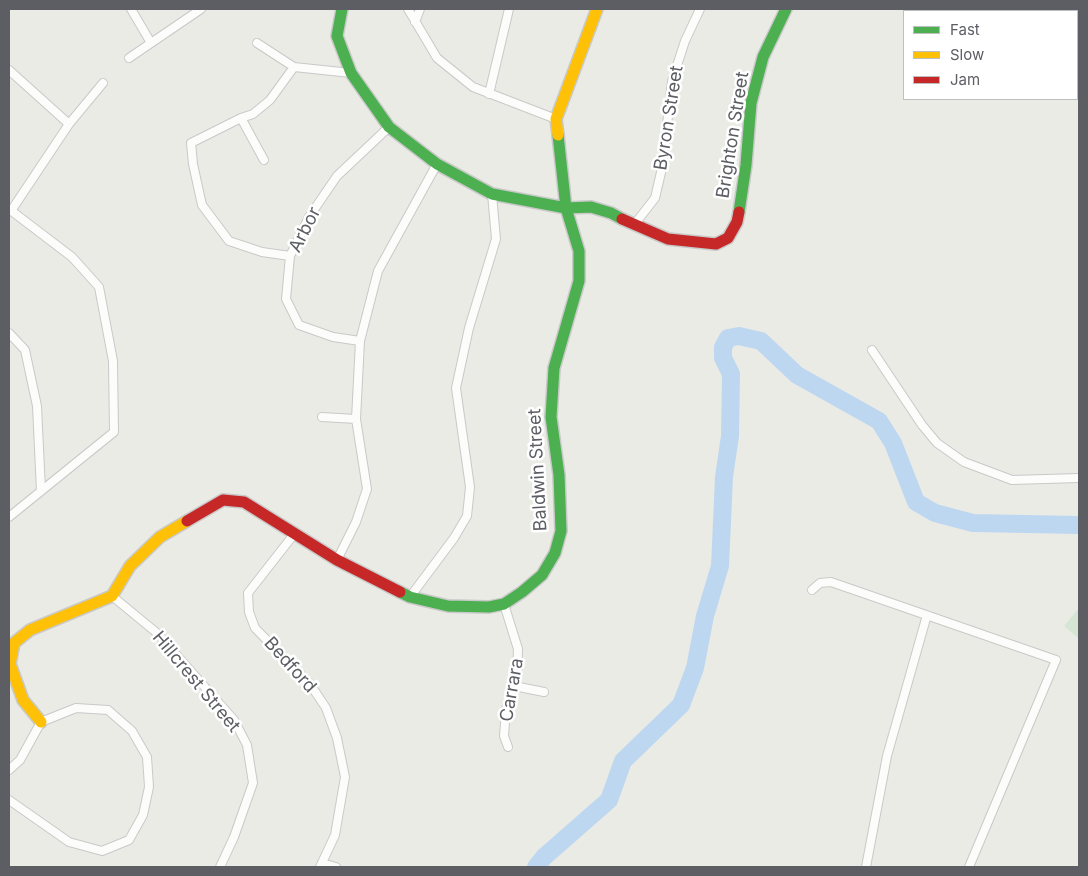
<!DOCTYPE html>
<style>
body{margin:0}
#map{position:relative;width:1088px;height:876px;overflow:hidden;background:#ebebe6;font-family:Inter,sans-serif}
canvas{display:block}
.frame{position:absolute;inset:0;border:10px solid #5c5e63;pointer-events:none}
.legend{position:absolute;left:903px;top:10px;width:175px;height:90px;box-sizing:border-box;background:#fff;border:1px solid #bebfc1;margin:0;padding:6px 9px;list-style:none;font-size:15px;color:#5c5e63}
.legend li{display:flex;align-items:center;gap:10px;height:25px}
.legend b{width:25px;border:1px solid #bebfc1}
</style>
<div id="map">
<canvas width="1088" height="876"></canvas>
<div class="frame"></div>
<ul class="legend">
<li><b style="height:6px;background:#4caf50"></b>Fast</li>
<li><b style="height:6px;background:#ffc107"></b>Slow</li>
<li><b style="height:6px;background:#c62828"></b>Jam</li>
</ul>
</div>
<script>
const context = document.querySelector('canvas').getContext('2d');
context.lineJoin = 'round';
function fillPath(path, color) { context.fillStyle = color; context.fill(path, 'evenodd'); }
const toPath = rows => new Path2D(rows.map(r => 'M' + r).join(''));
function stroke(path, color, width, dash) { context.strokeStyle = color; context.lineWidth = width; context.lineCap = dash ? 'butt' : 'round'; context.setLineDash(dash || []); context.stroke(path); }
function label(font, color, halo, rows, align = 'center') {
  context.font = font + ' Inter,sans-serif'; context.lineWidth = 5; context.setLineDash([]); context.textBaseline = 'middle'; context.strokeStyle = halo; context.fillStyle = color; for (const [text, x, y, turn = 0] of rows) {
    context.save(); context.translate(x, y); context.rotate((+turn || 0) * Math.PI / 180); context.textAlign = isNaN(turn) ? turn : align; if (halo) context.strokeText(text, 0, 0); context.fillText(text, 0, 0); context.restore();
  }
}
const green = toPath([
 [1079,608,1079,639,1064,626]
]);
const river = toPath([
 [536,867,544,857,609,800,623,761,681,705,695,668,705,616,720,566,724,477,730,436,731,374,723,358,723,347,728,338,739,336,761,341,797,375,879,421,893,443,916,502,935,513,973,523,1079,525]
]);
const street = toPath([
 [131,9,151,43],
 [408,9,437,58,473,87,556,119],
 [415,22,420,9],
 [257,43,294,67,351,73],
 [129,58,201,9],
 [9,70,69,124],
 [489,94,509,9],
 [241,118,264,160],
 [9,209,72,257,99,287,113,361,114,432,9,517],
 [11,211,69,124,103,83],
 [634,225,655,198,662,168,672,81,685,41,700,9],
 [290,256,262,252,229,241,202,205,193,164,191,143,241,118,253,114,270,100,294,67],
 [9,333,25,350,37,406,41,491],
 [360,341,333,337,299,325,286,299,290,256,309,217,337,176,389,127],
 [872,350,922,425,937,443,964,462,1012,480,1079,478],
 [322,417,356,419],
 [295,533,248,593,249,612,255,628,310,684,326,708,337,738,345,777,335,835,320,867],
 [337,560,356,522,367,489,356,419,360,341,378,271,437,164],
 [812,590,820,583,831,582,1056,660,969,867],
 [112,596,157,633,234,720,247,745,253,783,234,837,220,867],
 [410,597,454,538,467,516,470,487,456,388,469,328,496,239,492,194],
 [504,604,518,649,517,677,506,709,504,736,508,747],
 [514,686,544,692],
 [9,770,20,760,41,722,76,708,108,710,132,731,147,757,149,787,143,815,129,840,102,851,69,842,9,800],
 [322,863,336,867],
 [866,867,887,756,927,615]
]);
const fast = toPath([
 [342,9,337,36,351,73,389,127,437,164,492,194,566,208,591,207,611,213,622,219],
 [739,212,746,165,751,103,763,57,786,9],
 [400,592,410,597,448,606,489,607,504,604,522,592,542,575,555,553,561,531,559,475,551,417,554,368,579,281,579,251,566,208,558,135]
]);
const slow = toPath([
 [558,135,556,119,597,9],
 [41,722,23,700,10,664,14,643,30,630,112,596,130,566,160,537,187,521]
]);
const jam = toPath([
 [622,219,668,239,716,244,728,238,737,222,739,212],
 [187,521,223,500,244,502,337,560,400,592]
]);
const streetNames = [
 ["Byron Street",669,118,-81],
 ["Brighton Street",733,135,-81],
 ["Arbor",305,230,-63],
 ["Baldwin Street",538,470,-93],
 ["Bedford",290,665,48],
 ["Hillcrest Street",196,682,50],
 ["Carrara",512,690,-80]
];
fillPath(green, '#d5e6d4');
stroke(river, '#bed7f0', 18);
stroke(street, '#c8c9c8', 10);
stroke(fast, '#c9c9c9', 14);
stroke(slow, '#c9c9c9', 14);
stroke(jam, '#c9c9c9', 14);
stroke(street, '#fcfcfb', 8);
stroke(fast, '#4caf50', 11);
stroke(slow, '#ffc107', 11);
stroke(jam, '#c62828', 11);
label('18px', '#5c5e63', '#fff', streetNames);
</script>
